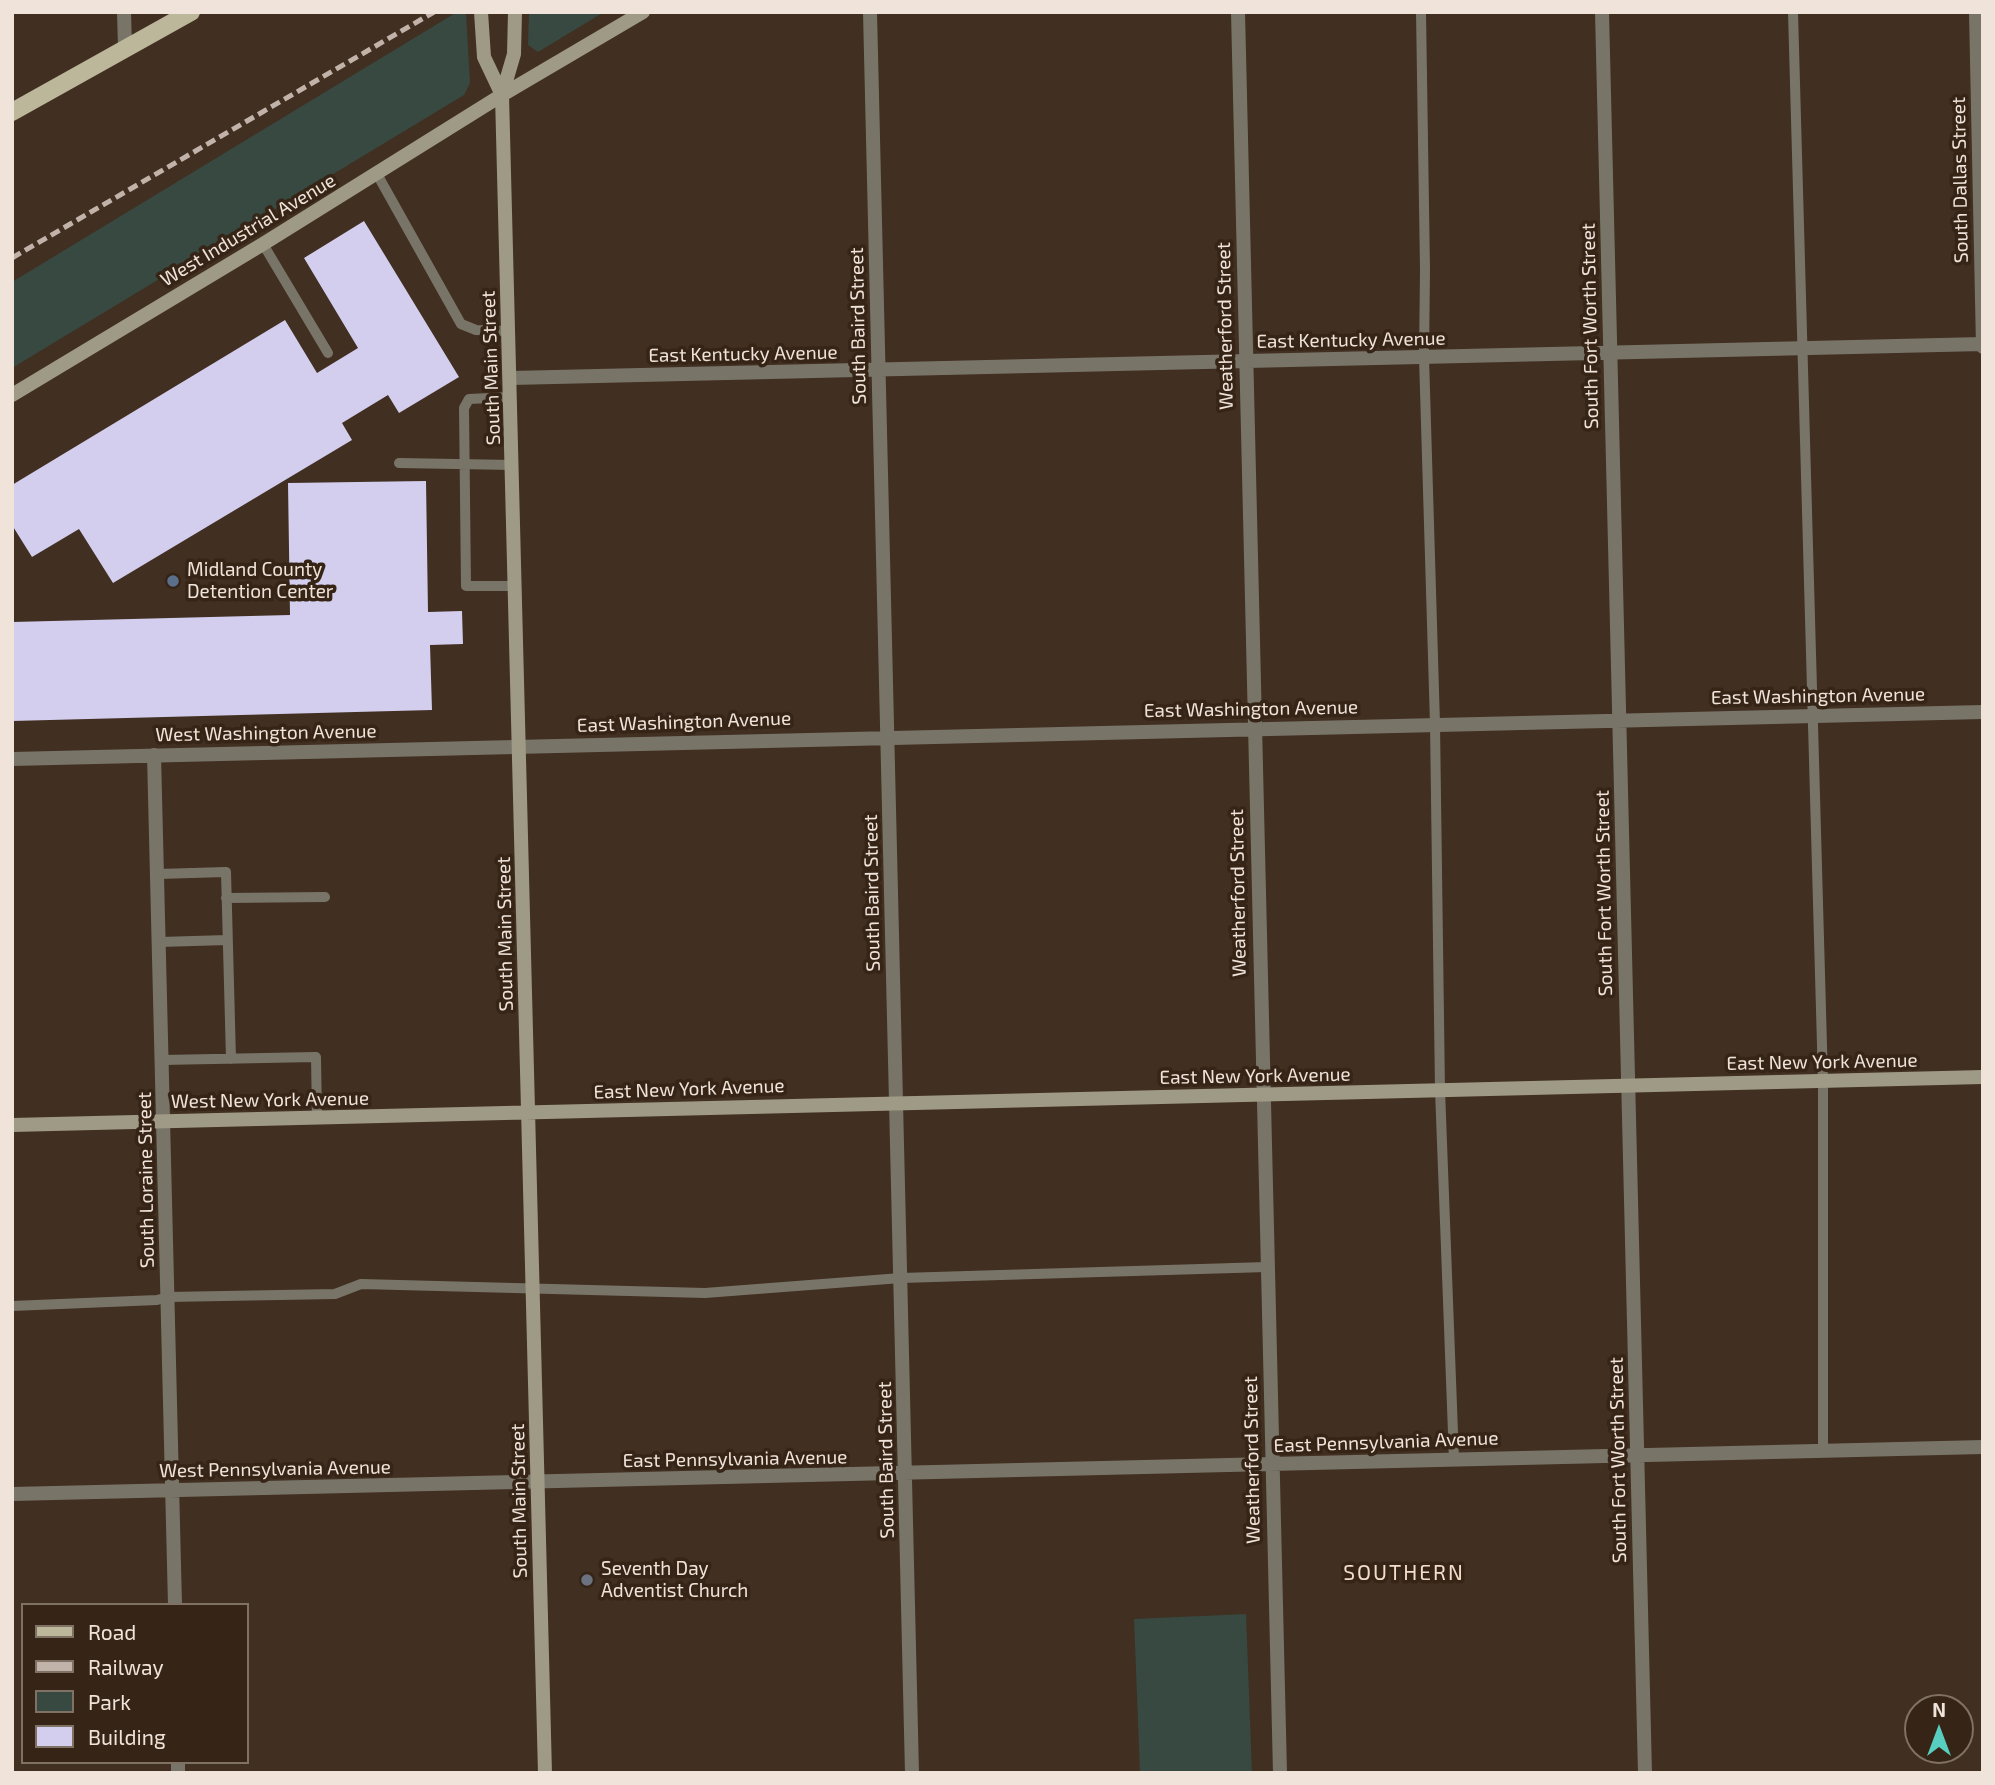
<!DOCTYPE html>
<style>
body{margin:0}
#map{position:relative;width:1995px;height:1785px;overflow:hidden;background:#412f21;font-family:"Exo 2",sans-serif}
canvas{display:block}
.frame{position:absolute;inset:0;border:14px solid #efe3da;pointer-events:none}
.legend{position:absolute;left:21px;top:1603px;width:228px;height:161px;box-sizing:border-box;background:#362517;border:2px solid #807165;margin:0;padding:9px 12px;list-style:none;font-size:21px;color:#efe3da}
.legend li{display:flex;align-items:center;gap:14px;height:35px}
.legend b{width:35px;border:2px solid #807165}
.north{position:absolute;left:1904px;top:1694px;width:70px;height:70px;box-sizing:border-box;background:#362517;border:2px solid #807165;border-radius:50%;rotate:0deg;font-size:19px;font-weight:700;line-height:28px;text-align:center;color:#efe3da}
.north::after{content:'';display:block;margin:auto;width:24px;height:32px;background:#58cec0;clip-path:polygon(50% 0,100% 100%,50% 72%,0 100%)}
</style>
<div id="map">
<canvas width="1995" height="1785"></canvas>
<div class="frame"></div>
<ul class="legend">
<li><b style="height:9px;background:#bcb69b"></b>Road</li>
<li><b style="height:9px;background:#c1b3a9"></b>Railway</li>
<li><b style="height:19px;background:#374940"></b>Park</li>
<li><b style="height:19px;background:#d3ceee"></b>Building</li>
</ul>
<div class="north">N</div>
</div>
<script>
const context = document.querySelector('canvas').getContext('2d');
context.lineJoin = 'round';
function fillPath(path, color) { context.fillStyle = color; context.fill(path, 'evenodd'); }
const toPath = rows => new Path2D(rows.map(r => 'M' + r).join(''));
function stroke(path, color, width, dash) { context.strokeStyle = color; context.lineWidth = width; context.lineCap = dash ? 'butt' : 'round'; context.setLineDash(dash || []); context.stroke(path); }
function label(font, color, halo, rows, align = 'center') {
  context.font = font + ' "Exo 2",sans-serif'; context.lineWidth = 7; context.setLineDash([]); context.textBaseline = 'middle'; context.strokeStyle = halo; context.fillStyle = color; for (const [text, x, y, turn = 0] of rows) {
    context.save(); context.translate(x, y); context.rotate((+turn || 0) * Math.PI / 180); context.textAlign = isNaN(turn) ? turn : align; if (halo) context.strokeText(text, 0, 0); context.fillText(text, 0, 0); context.restore();
  }
}
const green = toPath([
 [457,12,466,12,470,83,464,95,12,368,12,282],
 [529,12,604,12,538,52,528,45],
 [1246,1614,1252,1773,1140,1773,1134,1619]
]);
const building = toPath([
 [364,221,459,377,399,413,388,395,342,423,352,440,113,583,79,529,32,557,12,525,12,485,285,320,317,373,358,348,304,258],
 [426,481,428,612,462,611,463,644,430,645,432,710,12,721,12,622,290,615,288,483]
]);
const lane = toPath([
 [1421,12,1425,270,1424,357,1435,724,1440,1090,1454,1459],
 [1793,12,1823,1081,1823,1450],
 [377,174,461,324,476,330,508,331],
 [263,244,328,353],
 [511,397,469,399,464,408,466,586,516,586],
 [399,463,513,465],
 [158,874,226,872,231,1059],
 [226,898,325,897],
 [160,942,227,940],
 [162,1060,316,1057,317,1118],
 [12,1306,157,1300,168,1297,335,1294,361,1284,705,1293,901,1278,1267,1267]
]);
const street = toPath([
 [124,12,125,48],
 [870,12,912,1773],
 [1238,12,1280,1773],
 [1602,12,1645,1773],
 [1976,12,1983,347],
 [511,378,1983,344],
 [154,755,175,1605],
 [12,759,1983,712],
 [12,1494,1983,1447],
 [178,1762,178,1773]
]);
const secondary = toPath([
 [481,12,484,57,502,95],
 [515,12,514,54,502,95,545,1773],
 [12,395,263,244,502,95,643,12],
 [12,1125,1983,1077]
]);
const primary = toPath([
 [12,112,191,12]
]);
const rail = toPath([
 [12,258,434,12]
]);
const markers = [
 [173,581,7,"#5c6f8a"],
 [587,1580,7,"#6b7280"]
];
const streetNames = [
 ["South Dallas Street",1960,180,-91],
 ["West Industrial Avenue",248,230,-31],
 ["South Baird Street",858,326,-91],
 ["Weatherford Street",1225,326,-91],
 ["South Fort Worth Street",1590,326,-91],
 ["East Kentucky Avenue",1351,340,-1],
 ["East Kentucky Avenue",743,354,-1],
 ["South Main Street",491,368,-92],
 ["East Washington Avenue",1818,696,-1],
 ["East Washington Avenue",1251,709,-1],
 ["East Washington Avenue",684,722,-2],
 ["West Washington Avenue",266,733,-1],
 ["South Baird Street",872,893,-91],
 ["Weatherford Street",1238,893,-91],
 ["South Fort Worth Street",1604,893,-91],
 ["South Main Street",505,934,-91],
 ["East New York Avenue",1822,1062,-1],
 ["East New York Avenue",1255,1076,-1],
 ["East New York Avenue",689,1089,-2],
 ["West New York Avenue",270,1100,-1],
 ["South Loraine Street",146,1180,-91],
 ["East Pennsylvania Avenue",1386,1442,-2],
 ["East Pennsylvania Avenue",735,1459,-1],
 ["South Baird Street",886,1460,-91],
 ["Weatherford Street",1252,1460,-91],
 ["South Fort Worth Street",1618,1460,-91],
 ["West Pennsylvania Avenue",275,1469,-1],
 ["South Main Street",519,1501,-91]
];
const poiNames = [
 ["Midland County",187,570],
 ["Detention Center",187,592],
 ["Seventh Day",601,1569],
 ["Adventist Church",601,1591]
];
const neighbourhoodNames = [
 ["SOUTHERN",1404,1573]
];
fillPath(green, '#374940');
fillPath(building, '#d3ceee');
stroke(lane, '#787568', 10);
stroke(street, '#787568', 14);
stroke(secondary, '#9f9a85', 14);
stroke(primary, '#bcb69b', 18);
stroke(rail, '#c1b3a9', 5, [10, 5]);
for (const [x, y, r, color] of markers) { const dot = new Path2D(); dot.arc(x, y, r, 0, 2 * Math.PI); context.fillStyle = color; context.fill(dot); stroke(dot, '#362517', 2.5); }
label('19px', '#efe3da', '#362517', streetNames);
label('19px', '#efe3da', '#362517', poiNames, 'left');
context.letterSpacing = '2px';
label('21px', '#f3dcca', '#362517', neighbourhoodNames);
context.letterSpacing = '0px';
</script>
